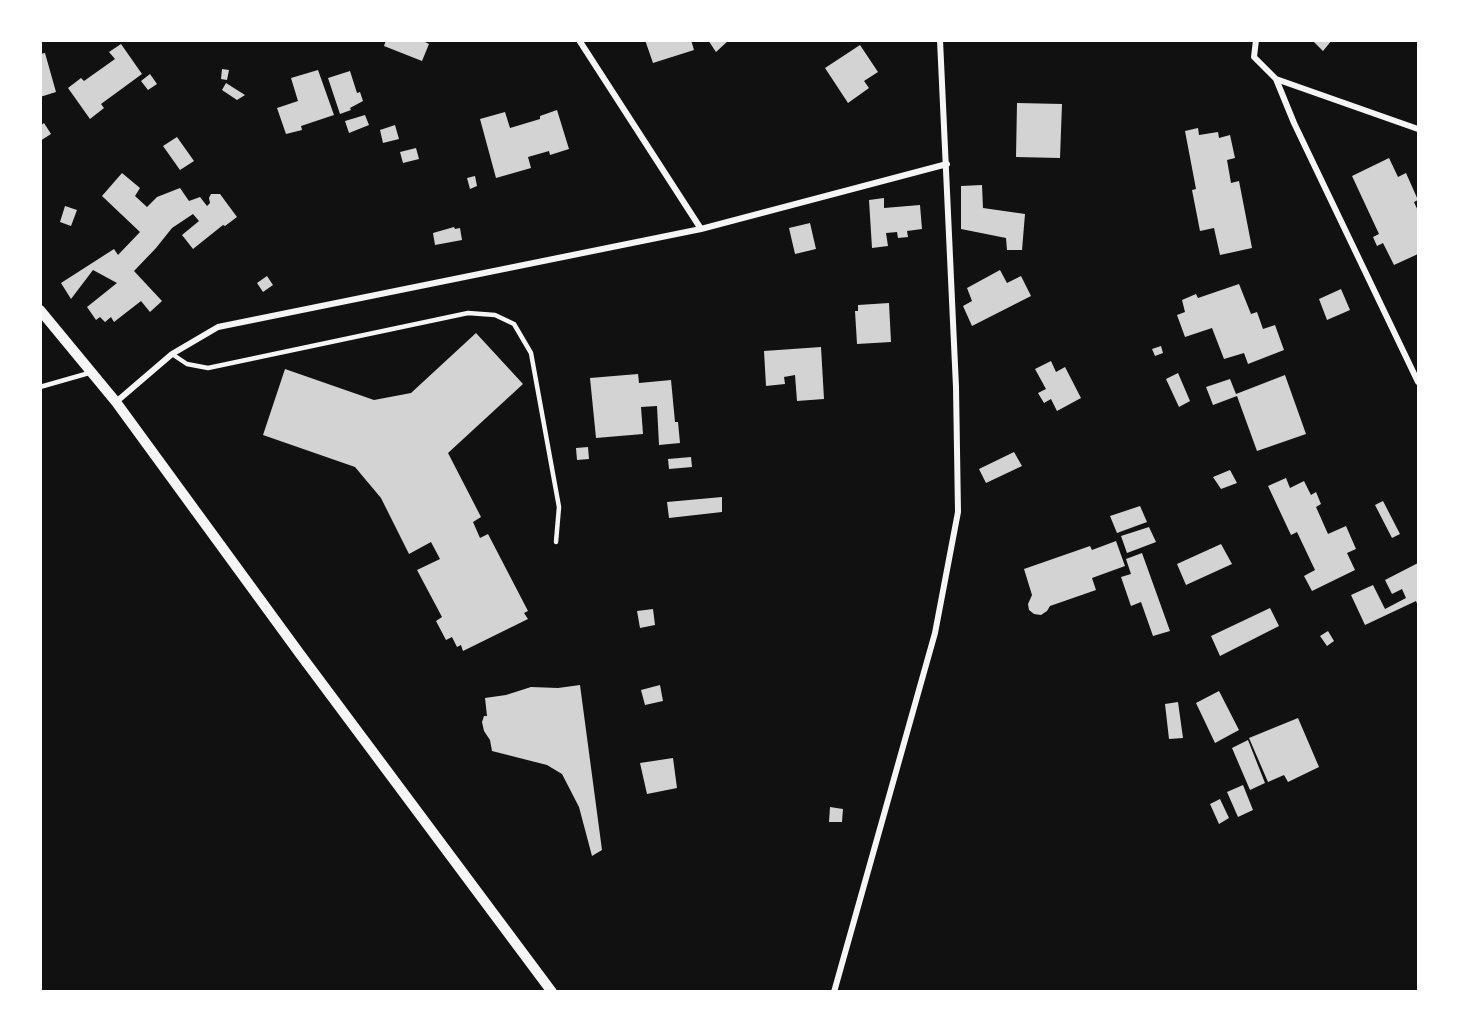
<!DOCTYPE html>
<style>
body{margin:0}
#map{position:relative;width:1459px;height:1032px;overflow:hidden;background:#111;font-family:"Source Sans 3",sans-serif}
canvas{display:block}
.frame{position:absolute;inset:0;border:42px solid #fff;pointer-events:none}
</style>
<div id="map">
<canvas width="1459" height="1032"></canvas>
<div class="frame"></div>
</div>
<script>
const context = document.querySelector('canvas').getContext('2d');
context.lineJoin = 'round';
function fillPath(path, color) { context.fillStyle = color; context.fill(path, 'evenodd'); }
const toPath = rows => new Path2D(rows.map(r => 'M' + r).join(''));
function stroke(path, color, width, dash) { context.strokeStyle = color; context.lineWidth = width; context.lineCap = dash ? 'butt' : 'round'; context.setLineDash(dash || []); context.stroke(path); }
const building = toPath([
 [386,40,421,40,429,44,422,61,384,46],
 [645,40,691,40,694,50,653,63],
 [708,40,729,40,716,52],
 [1312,40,1332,40,1323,51],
 [121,44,142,74,101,104,104,108,90,119,68,88,81,78,84,81,115,59,109,52],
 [860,45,878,72,864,81,869,88,848,103,825,68],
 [45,53,56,92,40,97,40,54],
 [222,69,229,70,227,80,221,79],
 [318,70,334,115,301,126,302,130,286,134,277,108,298,101,291,78],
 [350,71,357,93,360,92,363,101,350,108,351,110,340,114,328,78],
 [150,74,157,84,148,90,141,81],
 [226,83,245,95,237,100,222,90],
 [1017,103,1062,104,1060,158,1016,157],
 [557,110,569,149,550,155,549,151,528,157,531,168,496,178,480,119,505,112,510,128,540,119,540,116],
 [365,115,369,125,349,133,345,121],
 [44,123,51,134,40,141,40,126],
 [395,125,399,139,383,143,380,130],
 [1198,128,1199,135,1218,132,1219,138,1230,135,1235,158,1227,160,1231,183,1239,181,1252,248,1220,255,1214,228,1200,231,1192,190,1196,189,1185,131],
 [177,137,194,161,180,170,163,146],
 [416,148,419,159,403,163,400,152],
 [1389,158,1398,177,1406,173,1418,200,1414,202,1418,211,1418,254,1394,265,1383,243,1377,246,1373,237,1379,234,1352,176],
 [122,173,140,188,135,196,147,207,157,197,180,188,189,201,200,197,207,206,210,203,209,198,211,194,220,194,237,217,225,226,223,225,193,249,182,235,199,221,193,214,172,228,156,248,134,271,162,301,150,312,141,301,114,322,111,317,105,322,100,317,96,320,87,307,117,283,93,270,71,299,61,283,114,249,118,255,140,232,102,196],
 [475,176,477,186,470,189,467,178],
 [982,185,983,208,1025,214,1022,250,1007,250,1006,238,961,229,961,186],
 [884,198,884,208,920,205,922,229,907,231,908,237,898,238,897,232,886,233,888,246,872,248,869,200],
 [65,206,77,210,71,226,60,222],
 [810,223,816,249,795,254,789,228],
 [454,227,455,229,460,228,462,240,435,245,433,233],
 [1000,270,1007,283,1021,276,1031,296,972,326,963,306,972,301,967,288],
 [267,276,273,285,263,292,257,283],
 [1239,284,1251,314,1257,312,1263,329,1275,325,1284,350,1248,364,1244,353,1224,359,1212,328,1185,337,1177,315,1185,312,1182,300,1196,294,1198,298],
 [1341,289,1350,310,1327,320,1319,299],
 [889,303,891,342,857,344,855,311,858,311,858,305],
 [476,333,523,384,448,453,481,517,473,522,480,538,488,534,528,611,524,613,528,619,463,651,461,645,457,647,452,637,446,640,436,621,442,617,417,570,440,559,431,542,409,554,381,498,355,467,263,435,285,369,374,400,411,393],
 [1161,346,1163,353,1155,356,1152,349],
 [821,347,824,399,797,401,795,375,784,377,785,384,766,386,764,351],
 [1051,361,1056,372,1065,367,1081,398,1057,411,1051,399,1044,403,1038,393,1046,389,1035,369],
 [1178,373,1190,401,1179,407,1166,379],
 [638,374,639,383,671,380,675,422,678,422,680,443,659,445,657,406,641,407,643,434,596,438,590,378],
 [1285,375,1306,434,1257,451,1237,396,1213,405,1206,387,1230,379,1236,394],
 [588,447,589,459,577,460,576,448],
 [1014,452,1022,466,986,483,979,469],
 [691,457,692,467,669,469,668,459],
 [1230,470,1237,483,1221,489,1213,477],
 [1286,478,1290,488,1304,481,1311,495,1316,492,1321,504,1316,507,1328,534,1346,526,1356,549,1347,553,1355,570,1312,591,1304,576,1315,570,1297,532,1291,535,1268,486],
 [722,497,722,512,669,518,667,502],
 [1383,501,1400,534,1392,538,1375,505],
 [1140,506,1147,522,1117,533,1110,516],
 [1149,527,1156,542,1127,553,1121,536],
 [1116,541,1125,566,1092,578,1096,590,1050,606,1047,611,1041,615,1034,614,1029,610,1028,604,1032,595,1024,569,1090,546,1092,550],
 [1221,544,1232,564,1186,585,1177,564],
 [1142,553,1170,631,1153,636,1141,602,1131,606,1121,577,1131,574,1126,559],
 [1418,563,1418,606,1416,601,1365,625,1351,595,1373,585,1385,609,1406,598,1402,589,1392,594,1385,580],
 [1270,608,1279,626,1220,656,1211,636],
 [653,609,655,625,640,628,637,611],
 [1328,631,1334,641,1327,646,1320,636],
 [580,685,602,850,592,856,579,807,562,774,547,765,492,751,490,740,484,731,482,722,484,716,487,716,485,698,506,695,531,687,558,688],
 [660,685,663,701,645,705,641,690],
 [1219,691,1239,730,1215,743,1196,703],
 [1178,702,1183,738,1169,739,1165,704],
 [1298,718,1319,767,1288,782,1284,775,1268,782,1249,738],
 [1248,740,1265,783,1250,790,1232,748],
 [673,758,677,788,647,794,640,763],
 [1243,785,1253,810,1238,817,1227,792],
 [1220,799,1229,818,1219,824,1210,804],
 [830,807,843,809,842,822,829,822]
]);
const service = toPath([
 [172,354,187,364,208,368,468,313,495,315,514,324,531,353,559,507,556,542],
 [40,387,89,373]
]);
const minor = toPath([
 [579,40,701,229],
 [1256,40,1254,57,1276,79,1294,123,1418,382],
 [1276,79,1418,129],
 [116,402,172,354,218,327,701,229,947,164],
 [834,992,935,633,958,512,956,387,940,40]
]);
const tertiary = toPath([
 [40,310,116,402,300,654,552,992]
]);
fillPath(building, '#d3d3d3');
stroke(service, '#f5f5f5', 4.5);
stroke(minor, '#f5f5f5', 6);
stroke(tertiary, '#f5f5f5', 10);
</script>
